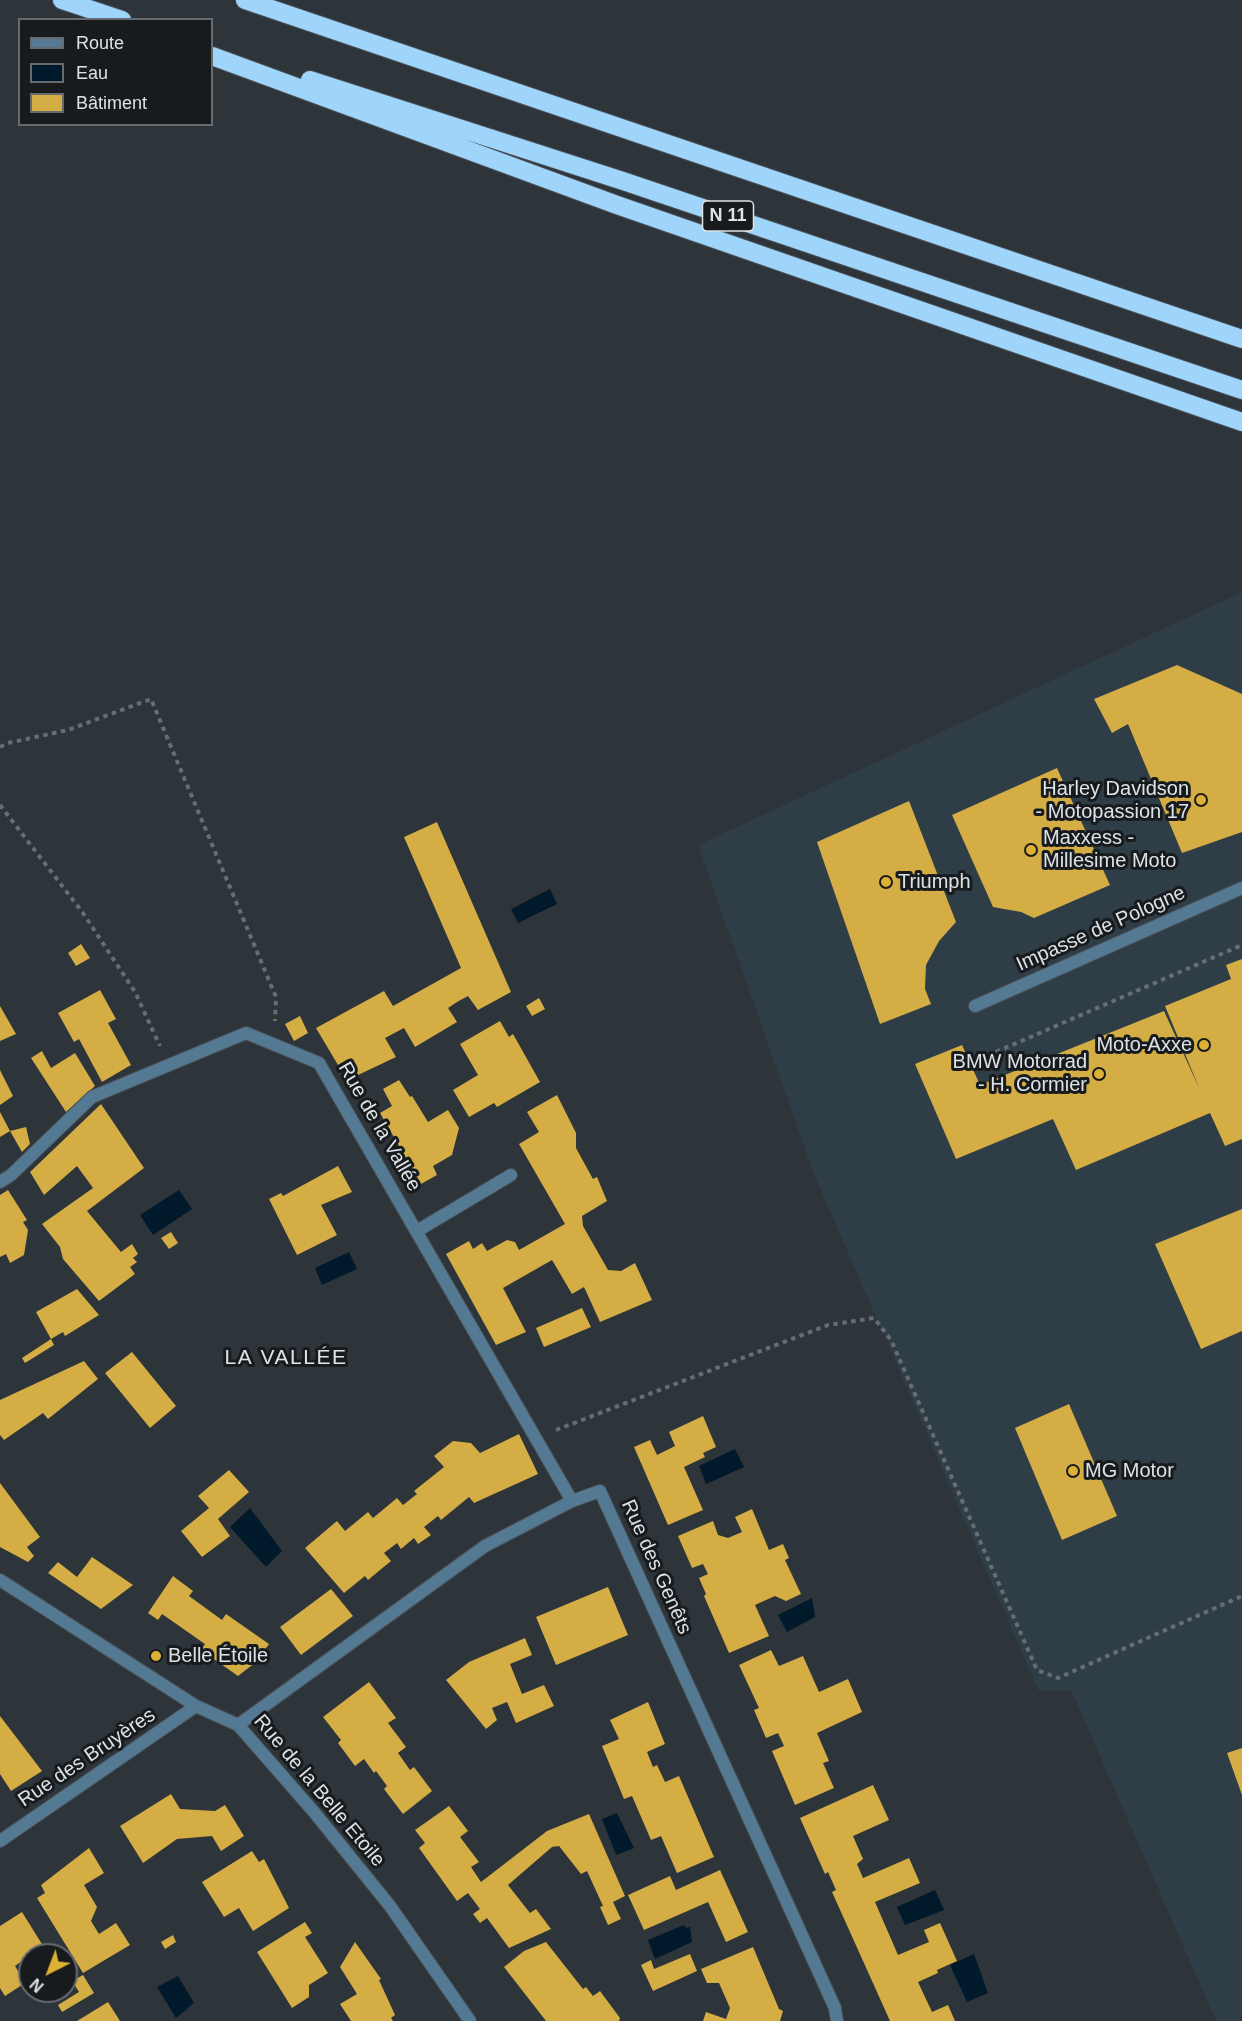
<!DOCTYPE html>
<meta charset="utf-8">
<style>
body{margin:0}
#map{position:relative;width:1242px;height:2021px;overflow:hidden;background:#2d343a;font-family:Arial,sans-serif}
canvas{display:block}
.legend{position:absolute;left:18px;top:18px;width:195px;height:108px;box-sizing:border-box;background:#181b1e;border:2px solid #676b6e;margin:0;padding:8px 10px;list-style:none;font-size:18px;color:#dde2e6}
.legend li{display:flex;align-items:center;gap:12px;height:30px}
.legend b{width:30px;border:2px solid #676b6e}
.north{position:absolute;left:18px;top:1943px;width:60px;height:60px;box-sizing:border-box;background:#181b1e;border:2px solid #676b6e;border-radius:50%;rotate:222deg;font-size:16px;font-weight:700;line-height:24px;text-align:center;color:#dde2e6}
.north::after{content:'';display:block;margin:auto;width:21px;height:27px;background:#ddb133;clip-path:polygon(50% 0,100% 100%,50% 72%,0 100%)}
</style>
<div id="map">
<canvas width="1242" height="2021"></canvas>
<ul class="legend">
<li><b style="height:8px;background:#547993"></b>Route</li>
<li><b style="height:16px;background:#00192b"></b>Eau</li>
<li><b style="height:16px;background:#d4ad44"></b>Bâtiment</li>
</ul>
<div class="north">N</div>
</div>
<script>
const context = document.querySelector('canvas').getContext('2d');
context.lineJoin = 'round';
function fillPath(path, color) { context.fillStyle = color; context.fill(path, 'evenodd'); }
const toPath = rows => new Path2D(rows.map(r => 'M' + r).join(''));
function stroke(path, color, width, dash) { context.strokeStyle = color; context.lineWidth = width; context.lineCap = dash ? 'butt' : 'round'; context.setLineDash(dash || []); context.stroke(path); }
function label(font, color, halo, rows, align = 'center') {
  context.font = font + ' Arial,sans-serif'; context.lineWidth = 6; context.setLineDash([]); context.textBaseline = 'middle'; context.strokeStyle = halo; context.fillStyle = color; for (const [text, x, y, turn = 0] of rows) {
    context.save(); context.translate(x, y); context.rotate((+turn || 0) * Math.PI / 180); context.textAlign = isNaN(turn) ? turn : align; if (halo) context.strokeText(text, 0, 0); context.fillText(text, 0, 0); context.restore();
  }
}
const built = toPath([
 [1242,592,1242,2021,1216,2021,1071,1690,1038,1690,813,1172,698,845]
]);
const water = toPath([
 [550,889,557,904,518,923,511,909],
 [179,1190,192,1209,153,1235,140,1215],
 [349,1252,357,1269,322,1285,315,1268],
 [735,1449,744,1467,706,1484,699,1466],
 [250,1508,282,1551,266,1567,230,1527],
 [812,1598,815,1617,787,1632,778,1615],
 [617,1813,634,1848,616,1855,602,1819],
 [935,1890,944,1910,905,1925,897,1907],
 [684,1925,686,1928,690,1927,692,1942,655,1959,648,1940],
 [974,1954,988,1993,967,2002,950,1965],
 [178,1976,194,2003,176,2018,157,1987]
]);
const building = toPath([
 [1177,665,1242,694,1242,832,1182,853,1128,724,1112,733,1094,699],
 [1057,768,1110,885,1034,918,1021,912,993,907,952,815],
 [909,801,956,922,939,941,926,965,925,989,931,1004,880,1024,817,842],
 [437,822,511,992,478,1010,468,996,457,1002,448,1008,457,1022,415,1047,404,1028,385,1038,396,1057,358,1075,348,1059,338,1065,316,1028,384,991,393,1006,461,968,404,837],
 [81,944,90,958,76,966,68,953],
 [1242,959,1242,1139,1225,1146,1210,1113,1076,1170,1053,1119,956,1159,915,1064,962,1045,980,1085,1164,1011,1200,1090,1165,1006,1231,979,1226,965],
 [100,990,116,1019,108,1023,131,1065,102,1082,79,1039,74,1042,58,1013],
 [539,998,545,1009,532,1016,526,1006],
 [0,1006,16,1034,0,1041],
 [300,1016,308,1033,294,1041,285,1024],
 [500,1021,509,1037,513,1034,540,1082,497,1107,494,1103,469,1117,453,1090,478,1075,460,1044],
 [42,1051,51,1068,75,1053,95,1086,66,1112,31,1058],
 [0,1070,13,1096,0,1105],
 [399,1080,410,1097,412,1096,428,1122,448,1110,459,1128,452,1155,433,1166,437,1175,421,1184,380,1113,392,1106,383,1089],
 [557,1095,576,1133,576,1148,593,1179,597,1177,607,1201,582,1216,583,1226,608,1270,621,1271,635,1263,652,1300,600,1322,584,1287,572,1294,552,1260,503,1288,526,1332,496,1345,446,1254,469,1241,473,1249,482,1243,487,1251,507,1240,515,1242,519,1250,565,1224,519,1144,539,1132,527,1112],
 [101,1104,144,1168,87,1211,121,1252,132,1244,138,1254,133,1258,137,1262,130,1267,135,1274,99,1301,63,1259,60,1247,42,1224,93,1188,77,1166,44,1195,30,1172],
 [0,1112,10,1131,0,1137],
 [26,1127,30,1144,22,1152,10,1131],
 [338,1166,352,1192,321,1205,337,1235,297,1255,269,1199,281,1193,283,1196],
 [8,1190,27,1220,23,1222,28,1230,24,1255,10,1263,6,1254,0,1257,0,1195],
 [1242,1209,1242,1331,1201,1349,1155,1244],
 [171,1232,178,1243,169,1249,161,1238],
 [77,1289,99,1315,65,1336,63,1332,51,1339,36,1312],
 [582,1308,591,1327,544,1347,536,1328],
 [51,1339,54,1345,25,1363,22,1358],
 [132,1352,176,1406,150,1428,105,1373],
 [84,1361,98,1379,48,1419,43,1413,4,1440,0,1435,0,1400],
 [1069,1404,1117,1516,1062,1540,1015,1428],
 [703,1416,716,1447,703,1453,705,1457,684,1467,703,1510,668,1525,634,1447,650,1440,657,1455,675,1446,669,1432],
 [519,1434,538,1474,474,1503,469,1497,441,1520,438,1516,424,1527,431,1535,418,1544,414,1538,401,1549,397,1543,384,1553,391,1561,368,1580,365,1576,344,1593,305,1548,337,1521,345,1531,368,1512,373,1518,397,1498,403,1505,417,1494,414,1491,444,1467,434,1456,453,1441,471,1443,480,1453],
 [229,1470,249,1492,218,1519,230,1536,202,1557,181,1531,209,1508,198,1496],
 [0,1483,40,1537,27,1547,34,1556,28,1562,0,1547],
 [752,1509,769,1550,783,1544,789,1558,785,1560,801,1594,786,1601,775,1596,755,1605,769,1636,729,1653,704,1596,706,1594,699,1578,708,1574,703,1564,692,1568,678,1536,713,1521,718,1535,728,1538,742,1532,735,1517],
 [92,1557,133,1585,101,1609,48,1573,58,1562,77,1577],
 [173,1576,193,1591,189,1596,222,1620,226,1614,269,1644,256,1662,238,1676,201,1650,205,1644,162,1614,158,1620,148,1613],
 [608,1587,628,1635,556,1665,536,1617],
 [331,1589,353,1616,301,1655,280,1627],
 [525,1638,532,1655,510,1664,522,1694,544,1685,554,1706,516,1723,507,1702,492,1708,497,1720,486,1729,446,1680,469,1662],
 [771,1650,779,1666,803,1656,819,1692,848,1679,862,1712,817,1733,829,1761,823,1763,834,1788,795,1805,772,1751,784,1746,778,1733,766,1738,754,1710,759,1708,739,1665],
 [369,1682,396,1718,388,1723,406,1747,398,1753,410,1770,414,1767,432,1791,403,1814,384,1789,387,1786,376,1771,374,1773,364,1759,355,1766,338,1743,341,1740,323,1717],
 [648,1702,665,1744,647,1752,653,1767,657,1765,665,1782,679,1776,714,1857,677,1873,661,1836,651,1840,632,1796,624,1799,602,1746,619,1739,610,1720],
 [0,1716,42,1771,11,1791,0,1774],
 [1242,1748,1242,1795,1227,1753],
 [873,1785,889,1820,853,1836,863,1859,857,1864,863,1878,909,1858,920,1883,875,1902,898,1955,929,1942,924,1930,940,1923,957,1961,937,1970,938,1973,918,1982,932,2012,948,2005,955,2021,890,2021,832,1892,836,1890,828,1872,825,1874,800,1818],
 [171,1794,180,1809,215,1811,225,1805,244,1836,221,1851,212,1836,177,1839,143,1863,120,1826],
 [449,1806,468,1831,460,1837,479,1862,471,1867,481,1882,547,1831,589,1814,625,1896,613,1902,621,1919,608,1925,600,1907,603,1906,587,1871,581,1874,559,1846,552,1847,508,1885,530,1913,536,1909,551,1929,509,1948,487,1918,480,1923,473,1914,480,1909,468,1893,457,1901,419,1848,425,1843,415,1830],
 [89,1848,104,1873,84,1885,97,1907,91,1921,99,1934,116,1923,130,1945,83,1973,37,1898,45,1893,41,1885],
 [252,1851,259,1862,264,1859,289,1908,253,1931,239,1908,224,1917,202,1882],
 [720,1870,748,1932,726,1942,708,1902,644,1930,628,1895,670,1876,676,1890],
 [22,1912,45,1949,30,1955,15,1966,25,1983,5,1996,0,1988,0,1926],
 [305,1922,312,1933,305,1937,328,1973,309,1985,309,1997,292,2008,257,1952],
 [173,1935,176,1942,165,1949,161,1942],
 [355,1942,381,1979,379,1980,395,2015,391,2018,393,2021,351,2021,340,2004,357,1994,340,1967],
 [546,1942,583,1989,586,1987,593,1996,600,1991,620,2018,619,2021,546,2021,504,1967,524,1951],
 [753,1947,779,2009,783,2011,780,2021,703,2021,706,2012,726,2019,730,2008,719,1983,707,1983,701,1969],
 [690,1954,697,1971,653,1991,641,1965,651,1960,654,1969],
 [83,1975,94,1993,62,2012,58,2005,79,1992,72,1981],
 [108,2002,120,2021,77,2021]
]);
const path = toPath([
 [0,747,8,743,68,730,151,699,276,997,275,1021],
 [0,805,83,913,135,992,160,1046],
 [996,1052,1242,945],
 [556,1430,828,1325,874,1318,891,1340,1037,1670,1058,1678,1242,1596]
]);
const lane = toPath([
 [975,1006,1242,888]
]);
const street = toPath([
 [0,1182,11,1175,92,1097,246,1033,319,1063,572,1501],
 [417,1231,511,1175],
 [0,1580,196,1706,238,1725,314,1812,390,1906,470,2021],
 [238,1725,485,1546,572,1501,600,1491,835,2008,837,2021],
 [0,1841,196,1706]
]);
const highway = toPath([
 [62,0,122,20],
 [245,0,1242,339],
 [212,56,617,205,1242,422],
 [310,80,623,181,1242,390]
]);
const markers = [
 [1201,800,6,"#ddb133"],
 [1031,850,6,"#ddb133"],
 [886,882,6,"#ddb133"],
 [1204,1045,6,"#ddb133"],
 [1099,1074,6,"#ddb133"],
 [1073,1471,6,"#ddb133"],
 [156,1656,6,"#ddb133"]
];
const shields = [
 [728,216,51]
];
const shieldNames = [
 ["N 11",728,216]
];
const poiNames = [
 ["Harley Davidson",1189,789,"right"],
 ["- Motopassion 17",1189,812,"right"],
 ["Maxxess -",1043,838],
 ["Millesime Moto",1043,861],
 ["Triumph",898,882],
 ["Moto-Axxe",1192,1045,"right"],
 ["BMW Motorrad",1087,1062,"right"],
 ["- H. Cormier",1087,1085,"right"],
 ["MG Motor",1085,1471],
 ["Belle Étoile",168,1656]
];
const streetNames = [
 ["Impasse de Pologne",1101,929,-24],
 ["Rue de la Vallée",379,1127,60],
 ["Rue des Genêts",656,1567,66],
 ["Rue des Bruyères",87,1758,-34],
 ["Rue de la Belle Etoile",319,1791,50]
];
const neighbourhoodNames = [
 ["LA VALLÉE",286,1358]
];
fillPath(built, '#2f3d47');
fillPath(water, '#00192b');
fillPath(building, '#d4ad44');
stroke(lane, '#495056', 14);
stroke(street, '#495056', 14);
stroke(highway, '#495056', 20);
stroke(path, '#676d72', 4, [4.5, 4.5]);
stroke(lane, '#547993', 12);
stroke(street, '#547993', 12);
stroke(highway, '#9fd4fb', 18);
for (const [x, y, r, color] of markers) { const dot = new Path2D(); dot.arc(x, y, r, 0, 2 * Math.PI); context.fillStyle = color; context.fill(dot); stroke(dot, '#181b1e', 2); }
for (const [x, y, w] of shields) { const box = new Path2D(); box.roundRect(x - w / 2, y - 15, w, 30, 4.5); context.fillStyle = '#181b1e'; context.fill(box); stroke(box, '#dde2e6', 1.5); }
label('bold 18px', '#dde2e6', null, shieldNames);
label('20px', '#dde2e6', '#181b1e', poiNames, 'left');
label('20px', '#dde2e6', '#181b1e', streetNames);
context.letterSpacing = '1.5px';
label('21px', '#dde2e6', '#181b1e', neighbourhoodNames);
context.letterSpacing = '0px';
</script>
